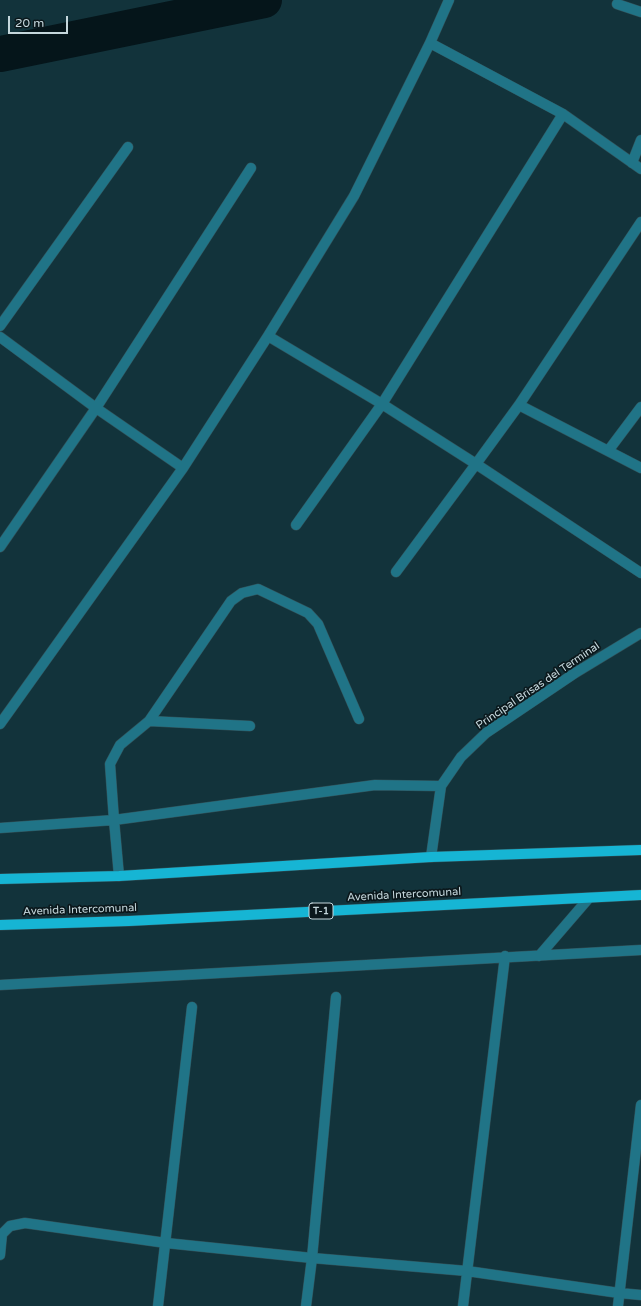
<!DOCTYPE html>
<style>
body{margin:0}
#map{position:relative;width:641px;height:1306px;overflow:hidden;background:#12333b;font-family:"Varela Round",sans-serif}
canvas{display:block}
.scale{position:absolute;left:8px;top:16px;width:60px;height:18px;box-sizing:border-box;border:2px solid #c5d7dc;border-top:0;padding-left:5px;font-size:12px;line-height:14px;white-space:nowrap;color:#c5d7dc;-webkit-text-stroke:3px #0b181c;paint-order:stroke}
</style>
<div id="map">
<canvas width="641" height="1306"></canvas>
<div class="scale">20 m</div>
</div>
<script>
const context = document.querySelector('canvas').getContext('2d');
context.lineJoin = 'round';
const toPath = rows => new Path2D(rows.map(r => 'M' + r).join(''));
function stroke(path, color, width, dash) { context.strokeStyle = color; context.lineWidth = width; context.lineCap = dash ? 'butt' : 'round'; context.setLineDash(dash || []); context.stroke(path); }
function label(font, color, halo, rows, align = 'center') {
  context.font = font + ' "Varela Round",sans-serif'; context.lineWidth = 3.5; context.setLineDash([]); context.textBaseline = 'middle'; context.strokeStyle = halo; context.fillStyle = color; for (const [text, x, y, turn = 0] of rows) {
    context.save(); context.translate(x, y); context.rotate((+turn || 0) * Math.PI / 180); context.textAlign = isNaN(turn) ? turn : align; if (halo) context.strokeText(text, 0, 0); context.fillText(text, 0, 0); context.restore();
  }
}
const river = toPath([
 [0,54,264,0]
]);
const minor = toPath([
 [617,4,641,12],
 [430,43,449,0],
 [632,163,641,140],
 [0,326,128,147],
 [268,336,382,404,476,464,641,573],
 [0,337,96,408,183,468],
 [519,405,641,468],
 [608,451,641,407],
 [296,525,382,404,563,114],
 [0,547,96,408,251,168],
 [396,572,476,464,519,405,641,222],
 [149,721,250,726],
 [0,724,183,468,268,336,354,196,430,43,563,114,641,169],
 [0,828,114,820,375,785,441,786],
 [431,857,441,786,461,757,486,733,575,673,641,633],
 [119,876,114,820,110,764,120,745,149,721,231,601,242,593,258,589,308,613,318,624,359,719],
 [539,956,589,898],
 [0,985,641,950],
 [0,1255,2,1234,10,1226,25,1223,166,1243,312,1258,467,1271,619,1293,641,1295],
 [158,1306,192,1007],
 [306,1306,312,1258,336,997],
 [463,1306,505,956],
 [618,1306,641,1105]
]);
const major = toPath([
 [0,879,119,876,431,857,641,850],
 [0,925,129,921,641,895]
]);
const shields = [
 [321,911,24]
];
const shieldNames = [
 ["T-1",321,911]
];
const streetNames = [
 ["Principal Brisas del Terminal",538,686,-34],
 ["Avenida Intercomunal",404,895,-3],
 ["Avenida Intercomunal",80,910,-2]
];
stroke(river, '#05151a', 36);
stroke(minor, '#325158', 11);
stroke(major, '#325158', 11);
stroke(minor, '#207487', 10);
stroke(major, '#16b5d4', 10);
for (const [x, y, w] of shields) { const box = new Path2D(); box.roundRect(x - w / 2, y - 8, w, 16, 3); context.fillStyle = '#0b181c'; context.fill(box); stroke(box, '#c5d7dc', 1); }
label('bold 10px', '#c5d7dc', null, shieldNames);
label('11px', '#c5d7dc', '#0b181c', streetNames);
</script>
